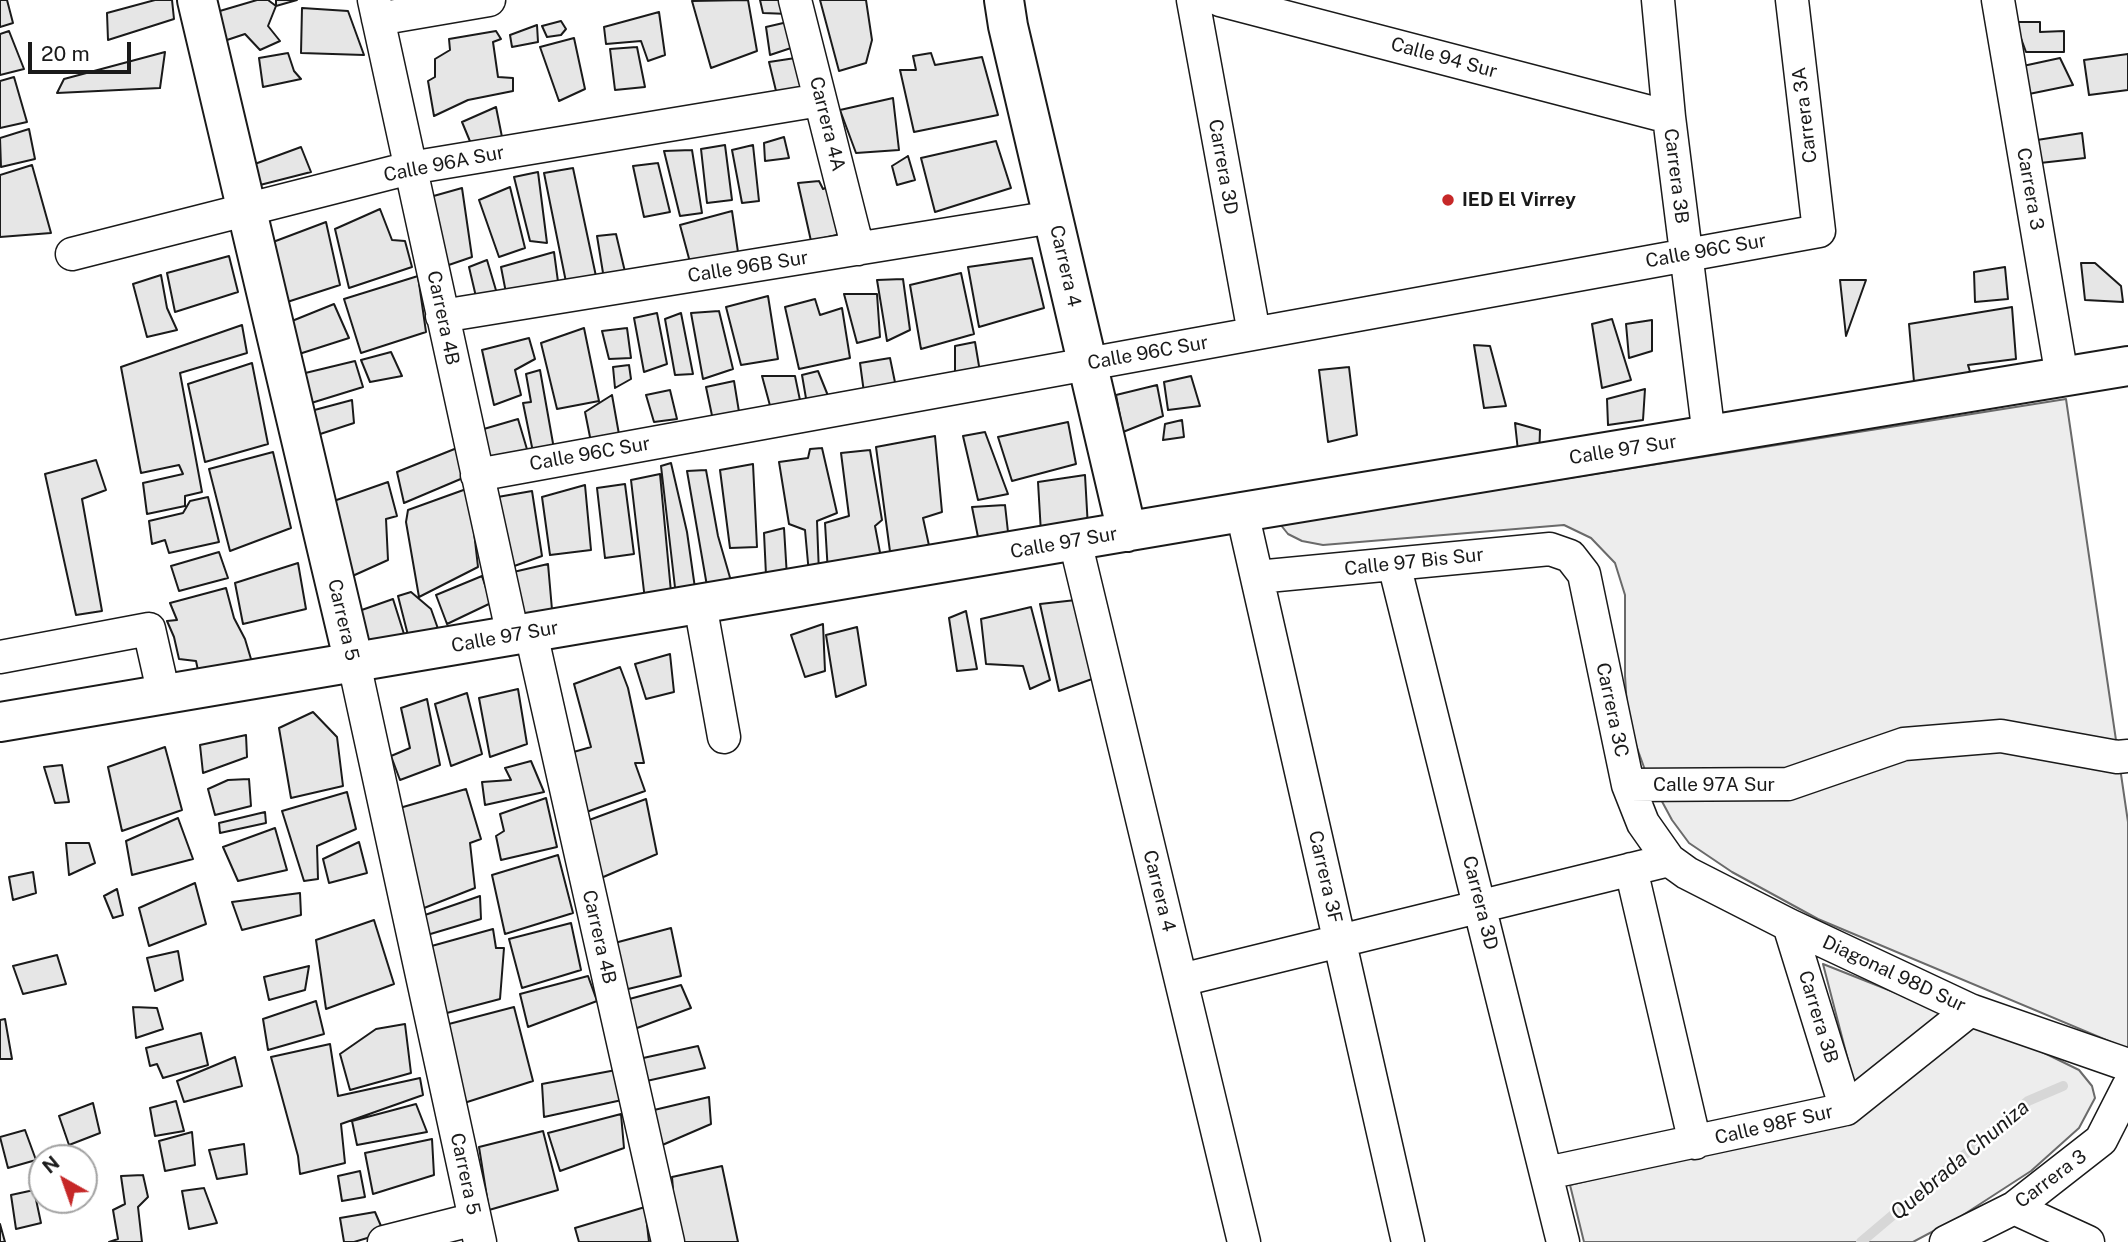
<!DOCTYPE html>
<style>
body{margin:0}
#map{position:relative;width:2128px;height:1242px;overflow:hidden;background:#fff;font-family:"Public Sans",sans-serif}
canvas{display:block}
.north{position:absolute;left:28px;top:1144px;width:70px;height:70px;box-sizing:border-box;background:#fff;border:2px solid #a3a3a3;border-radius:50%;rotate:320deg;font-size:19px;font-weight:700;line-height:28px;text-align:center;color:#1a1a1a}
.north::after{content:'';display:block;margin:auto;width:24px;height:32px;background:#c62828;clip-path:polygon(50% 0,100% 100%,50% 72%,0 100%)}
.scale{position:absolute;left:28px;top:42px;width:103px;height:32px;box-sizing:border-box;border:4px solid #1a1a1a;border-top:0;padding-left:9px;font-size:21px;line-height:24px;white-space:nowrap;color:#1a1a1a;-webkit-text-stroke:5px #fff;paint-order:stroke}
</style>
<div id="map">
<canvas width="2128" height="1242"></canvas>
<div class="north">N</div>
<div class="scale">20 m</div>
</div>
<script>
const context = document.querySelector('canvas').getContext('2d');
context.lineJoin = 'round';
function fillPath(path, color) { context.fillStyle = color; context.fill(path, 'evenodd'); }
const toPath = rows => new Path2D(rows.map(r => 'M' + r).join(''));
function stroke(path, color, width, dash) { context.strokeStyle = color; context.lineWidth = width; context.lineCap = dash ? 'butt' : 'round'; context.setLineDash(dash || []); context.stroke(path); }
function label(font, color, halo, rows, align = 'center') {
  context.font = font + ' "Public Sans",sans-serif'; context.lineWidth = 5; context.setLineDash([]); context.textBaseline = 'middle'; context.strokeStyle = halo; context.fillStyle = color; for (const [text, x, y, turn = 0] of rows) {
    context.save(); context.translate(x, y); context.rotate((+turn || 0) * Math.PI / 180); context.textAlign = isNaN(turn) ? turn : align; if (halo) context.strokeText(text, 0, 0); context.fillText(text, 0, 0); context.restore();
  }
}
const built = toPath([
 [2066,399,2128,822,2128,1049,1818,919,1732,872,1689,843,1672,820,1645,770,1628,723,1625,676,1625,595,1615,563,1591,538,1564,525,1323,545,1302,541,1288,534,1280,524,2066,399],
 [1823,964,2030,1046,2079,1070,2092,1086,2095,1098,2079,1128,2031,1171,1960,1217,1913,1242,1584,1242,1570,1185,1862,1114,1823,964]
]);
const stream = toPath([
 [1861,1242,2028,1101,2063,1086]
]);
const building = toPath([
 [0,0,7,0,13,23,0,27,0,0],
 [155,0,172,0,174,19,108,40,107,13,155,0],
 [257,0,268,0,276,6,268,26,280,41,260,50,245,34,224,41,213,13,257,0],
 [276,0,297,0,276,6,276,0],
 [748,0,757,51,711,68,692,1,748,0],
 [760,0,784,0,789,14,763,13,760,0],
 [820,0,866,0,872,40,866,63,839,71,820,0],
 [302,8,348,11,364,55,301,53,302,8],
 [659,12,665,55,648,61,641,41,606,44,604,27,659,12],
 [561,21,566,29,561,35,547,37,542,26,561,21],
 [792,21,800,45,770,55,766,27,792,21],
 [2015,22,2040,22,2040,32,2064,31,2064,52,2026,52,2015,22],
 [537,25,538,42,512,47,510,35,537,25],
 [9,31,24,69,0,75,0,34,9,31],
 [496,31,501,39,493,42,498,77,513,78,513,91,468,100,434,116,428,81,435,77,435,59,450,50,449,39,496,31],
 [574,38,585,89,559,101,540,47,574,38],
 [637,47,645,87,615,90,610,49,637,47],
 [165,52,160,88,57,93,64,79,165,52],
 [288,53,294,71,301,79,263,87,259,58,288,53],
 [931,53,935,65,982,57,998,115,914,132,900,70,916,70,913,56,931,53],
 [2128,54,2128,90,2089,95,2084,60,2128,54],
 [802,57,807,88,777,95,769,62,802,57],
 [2060,58,2073,85,2029,94,2023,66,2060,58],
 [14,77,27,122,0,128,0,81,14,77],
 [893,98,899,150,856,153,840,110,893,98],
 [496,107,503,142,474,151,462,122,496,107],
 [29,129,35,159,1,167,0,138,29,129],
 [2082,133,2085,158,2040,163,2037,140,2082,133],
 [784,137,789,158,765,161,764,143,784,137],
 [996,141,1011,188,935,212,921,158,996,141],
 [725,145,732,200,707,203,701,149,725,145],
 [753,145,759,201,742,203,732,150,753,145],
 [301,147,311,172,260,185,252,165,301,147],
 [692,150,702,213,680,216,664,151,692,150],
 [908,156,915,180,897,185,892,166,908,156],
 [658,163,670,212,644,217,633,166,658,163],
 [32,165,51,233,0,237,0,175,32,165],
 [573,168,597,281,567,287,544,173,573,168],
 [538,172,547,243,530,241,514,177,538,172],
 [819,181,823,189,833,185,845,233,811,241,798,183,819,181],
 [510,187,525,248,499,257,479,200,510,187],
 [462,188,472,257,440,268,430,197,462,188],
 [380,209,392,240,405,241,412,267,349,288,335,229,380,209],
 [732,211,739,259,691,266,680,225,732,211],
 [326,222,340,285,284,303,273,242,326,222],
 [616,234,626,276,604,279,597,236,616,234],
 [554,252,559,289,507,298,501,267,554,252],
 [229,256,238,292,175,312,167,273,229,256],
 [1032,258,1044,308,979,327,968,267,1032,258],
 [487,260,498,297,477,301,469,267,487,260],
 [2081,263,2095,263,2121,286,2123,302,2085,300,2081,263],
 [2005,267,2008,299,1975,302,1974,272,2005,267],
 [961,273,974,334,921,349,910,285,961,273],
 [161,275,167,308,177,330,147,337,133,284,161,275],
 [418,276,426,332,361,353,344,299,418,276],
 [903,279,910,330,887,341,877,280,903,279],
 [1840,280,1866,280,1846,336,1840,280],
 [844,294,877,294,880,337,857,343,844,294],
 [768,296,778,359,741,365,726,307,768,296],
 [815,299,820,315,842,308,850,358,799,369,785,307,815,299],
 [334,304,349,338,299,354,287,323,334,304],
 [2012,307,2016,359,1968,365,1974,385,1915,393,1909,324,2012,307],
 [719,311,733,369,703,379,691,313,719,311],
 [657,313,667,364,644,372,634,318,657,313],
 [681,313,693,374,675,375,665,319,681,313],
 [1612,319,1631,380,1602,388,1592,324,1612,319],
 [1652,320,1652,351,1629,358,1626,324,1652,320],
 [242,325,247,353,180,373,202,492,185,496,185,506,147,514,143,483,183,474,179,465,141,473,121,367,242,325],
 [584,328,599,401,557,409,541,343,584,328],
 [627,328,631,358,609,359,602,331,627,328],
 [529,338,535,359,515,370,521,395,494,405,482,350,529,338],
 [975,342,981,378,955,384,955,346,975,342],
 [1474,345,1490,346,1506,406,1484,408,1474,345],
 [391,352,402,376,370,382,361,360,391,352],
 [890,358,897,392,865,400,860,363,890,358],
 [355,361,363,387,308,404,297,375,355,361],
 [252,363,268,444,205,462,188,384,252,363],
 [629,365,631,379,615,388,613,367,629,365],
 [1349,367,1357,435,1328,442,1319,370,1349,367],
 [540,370,554,449,533,452,523,403,531,402,526,374,540,370],
 [818,371,833,408,808,410,802,375,818,371],
 [762,376,795,376,801,405,772,413,762,376],
 [1191,376,1200,406,1168,410,1164,382,1191,376],
 [734,381,740,418,714,425,706,387,734,381],
 [1157,385,1163,416,1123,432,1116,395,1157,385],
 [1645,389,1643,420,1608,425,1607,399,1645,389],
 [670,390,677,419,654,422,646,395,670,390],
 [612,395,620,440,592,447,585,412,612,395],
 [352,400,354,423,311,437,307,412,352,400],
 [518,419,529,456,483,467,477,431,518,419],
 [1182,420,1184,437,1163,440,1165,424,1182,420],
 [1068,422,1076,464,1012,481,998,437,1068,422],
 [1515,423,1540,430,1539,460,1519,460,1515,423],
 [985,432,1008,494,978,500,963,436,985,432],
 [935,436,942,512,923,518,930,550,891,559,876,447,935,436],
 [457,448,463,478,404,503,397,472,457,448],
 [822,448,837,513,817,521,819,574,809,574,805,530,789,524,779,462,808,458,810,449,822,448],
 [870,450,882,520,875,526,882,563,828,573,825,523,849,516,841,453,870,450],
 [273,452,291,528,230,551,209,469,273,452],
 [96,460,106,490,82,499,102,611,76,615,45,474,96,460],
 [671,463,687,532,696,595,676,596,661,466,671,463],
 [753,464,757,547,730,548,720,470,753,464],
 [706,470,718,536,731,581,707,586,687,471,706,470],
 [660,474,671,592,645,600,631,480,660,474],
 [1085,475,1088,528,1041,533,1038,482,1085,475],
 [388,482,397,516,386,519,388,560,348,578,328,503,388,482],
 [625,484,634,554,605,558,597,488,625,484],
 [585,485,591,550,550,555,542,497,585,485],
 [469,488,478,567,419,597,406,522,408,510,469,488],
 [532,491,542,556,506,569,492,498,532,491],
 [208,497,219,542,169,553,165,540,152,544,149,521,183,513,190,501,208,497],
 [1005,505,1009,541,980,547,972,507,1005,505],
 [784,528,787,577,766,575,764,533,784,528],
 [219,552,228,578,179,591,171,566,219,552],
 [298,563,306,609,243,624,235,583,298,563],
 [548,564,553,621,519,625,509,573,548,564],
 [482,576,491,603,447,624,436,595,482,576],
 [226,588,234,618,245,639,254,669,199,675,196,661,179,659,174,637,167,621,177,620,170,603,226,588],
 [411,592,431,609,442,640,411,647,398,596,411,592],
 [393,599,404,634,365,645,356,612,393,599],
 [1076,600,1092,679,1059,691,1040,604,1076,600],
 [1031,607,1050,680,1030,689,1023,666,986,664,981,619,1031,607],
 [966,611,977,669,957,671,949,618,966,611],
 [823,624,825,671,805,677,791,635,823,624],
 [857,627,866,685,836,697,826,635,857,627],
 [670,654,674,692,646,699,635,664,670,654],
 [620,667,628,688,644,763,635,763,645,791,581,814,570,753,591,747,574,684,620,667],
 [518,689,527,744,490,757,479,698,518,689],
 [467,693,482,754,451,766,435,704,467,693],
 [427,699,440,765,400,780,391,756,410,748,401,708,427,699],
 [313,712,337,737,343,786,291,798,279,728,313,712],
 [246,735,247,757,203,773,200,745,246,735],
 [165,747,182,810,122,831,108,767,165,747],
 [531,761,544,792,485,805,482,782,511,780,505,768,531,761],
 [62,765,69,802,55,803,44,767,62,765],
 [249,779,251,806,215,815,208,789,228,780,249,779],
 [466,789,481,839,470,843,475,888,419,910,396,809,466,789],
 [347,792,356,829,317,846,318,879,304,881,282,811,347,792],
 [546,798,557,847,501,860,496,836,504,831,500,814,546,798],
 [646,799,657,854,594,881,581,823,646,799],
 [265,812,266,823,220,833,219,823,265,812],
 [178,818,193,859,132,875,126,841,178,818],
 [275,828,287,870,238,881,223,847,275,828],
 [359,842,367,873,329,883,323,859,359,842],
 [66,843,89,843,95,863,69,875,66,843],
 [558,855,573,913,505,934,492,875,558,855],
 [33,872,36,893,13,900,9,877,33,872],
 [195,883,206,924,149,946,139,908,195,883],
 [117,889,123,915,113,918,104,896,117,889],
 [300,893,301,915,242,930,232,902,300,893],
 [480,896,481,919,427,935,422,916,480,896],
 [374,920,394,984,326,1009,316,940,374,920],
 [571,923,581,970,522,988,509,939,571,923],
 [671,928,681,976,620,991,607,945,671,928],
 [493,929,496,948,504,948,500,999,443,1014,428,947,493,929],
 [178,951,183,980,155,991,147,958,178,951],
 [57,955,66,984,23,994,13,966,57,955],
 [309,966,305,990,269,1000,264,977,309,966],
 [588,976,597,1001,528,1027,520,994,588,976],
 [681,985,691,1008,629,1031,622,1001,681,985],
 [316,1001,324,1034,268,1050,263,1019,316,1001],
 [133,1007,157,1008,163,1029,136,1038,133,1007],
 [514,1007,533,1081,464,1103,445,1025,514,1007],
 [5,1019,12,1059,0,1059,0,1020,5,1019],
 [405,1024,411,1073,350,1090,340,1054,376,1029,405,1024],
 [201,1033,208,1065,163,1078,157,1064,150,1066,146,1048,201,1033],
 [330,1044,338,1096,420,1078,423,1095,341,1124,345,1163,300,1174,298,1156,271,1057,330,1044],
 [698,1046,705,1068,642,1082,634,1060,698,1046],
 [235,1057,242,1086,184,1102,177,1081,235,1057],
 [616,1070,622,1100,544,1117,542,1084,616,1070],
 [709,1097,711,1124,660,1146,654,1110,709,1097],
 [176,1101,184,1131,155,1136,150,1108,176,1101],
 [93,1103,100,1133,69,1145,59,1116,93,1103],
 [416,1104,427,1132,357,1145,352,1121,416,1104],
 [621,1114,624,1148,560,1171,548,1133,621,1114],
 [25,1130,36,1160,8,1168,0,1137,25,1130],
 [543,1131,558,1190,489,1210,479,1147,543,1131],
 [192,1132,195,1165,165,1171,159,1141,192,1132],
 [432,1139,434,1175,373,1194,365,1153,432,1139],
 [244,1144,247,1174,217,1179,209,1150,244,1144],
 [722,1166,738,1242,673,1242,664,1193,673,1189,672,1177,722,1166],
 [360,1171,365,1197,342,1201,338,1176,360,1171],
 [143,1175,148,1197,138,1207,142,1242,109,1242,118,1239,113,1210,125,1204,121,1176,143,1175],
 [204,1188,217,1223,189,1229,182,1191,204,1188],
 [34,1190,41,1223,16,1229,11,1195,34,1190],
 [645,1207,649,1242,579,1242,575,1228,645,1207],
 [375,1212,384,1233,354,1242,344,1242,340,1218,375,1212],
 [0,1224,5,1242,0,1242,0,1224]
]);
const minor = toPath([
 [374,0,513,636],
 [795,0,858,249],
 [1193,0,1254,333],
 [1220,0,1669,117],
 [1658,0,1669,117,1709,436],
 [1998,0,2062,377],
 [378,19,489,0],
 [72,254,410,168,820,100],
 [442,316,1053,217],
 [477,475,1819,231,1792,0],
 [1242,512,1408,1242],
 [1075,541,1244,1242],
 [1394,564,1563,1242],
 [1257,577,1550,549,1570,556,1584,574,1628,785,1643,823,1669,860,1687,873,1789,925,1970,1010,2128,1065],
 [700,604,724,737],
 [531,633,668,1242],
 [0,657,149,629,164,695],
 [354,663,480,1242],
 [1628,785,1788,784,1904,744,2001,736,2117,757,2128,756],
 [1631,869,1695,1143],
 [1789,925,1846,1109],
 [1181,980,1669,860],
 [1547,1173,1846,1109,1970,1010],
 [2014,1208,2088,1242],
 [384,1242,475,1219],
 [1946,1242,2014,1208,2101,1140,2128,1087]
]);
const tertiary = toPath([
 [197,0,354,663],
 [1004,0,1008,26,1127,532],
 [0,722,1242,512,2128,366]
]);
const markers = [
 [1448,200,7,"#c62828"]
];
const streetNames = [
 ["Calle 94 Sur",1444,58,15],
 ["Carrera 3A",1805,115,-97],
 ["Carrera 4A",827,124,76],
 ["Calle 96A Sur",444,164,-11],
 ["Carrera 3D",1223,167,80],
 ["Carrera 3B",1676,176,83],
 ["Carrera 3",2030,189,80],
 ["Calle 96C Sur",1706,251,-10],
 ["Carrera 4",1065,266,77],
 ["Calle 96B Sur",748,267,-9],
 ["Carrera 4B",443,318,78],
 ["Calle 96C Sur",1148,353,-10],
 ["Calle 97 Sur",1623,450,-9],
 ["Calle 96C Sur",590,454,-10],
 ["Calle 97 Sur",1064,543,-10],
 ["Calle 97 Bis Sur",1414,562,-6],
 ["Carrera 5",343,620,77],
 ["Calle 97 Sur",505,637,-10],
 ["Carrera 3C",1612,710,78],
 ["Calle 97A Sur",1714,785],
 ["Carrera 3F",1325,877,77],
 ["Carrera 4",1159,891,76],
 ["Carrera 3D",1480,903,76],
 ["Carrera 4B",599,937,77],
 ["Diagonal 98D Sur",1894,974,25],
 ["Carrera 3B",1818,1017,73],
 ["Calle 98F Sur",1774,1125,-13],
 ["Carrera 5",465,1174,78],
 ["Carrera 3",2051,1179,-37]
];
const poiNames = [
 ["IED El Virrey",1462,200]
];
const waterNames = [
 ["Quebrada Chuniza",1960,1160,-40]
];
fillPath(built, '#ededed');
stroke(built, '#6a6a6a', 2);
stroke(stream, '#d7d7d7', 10);
fillPath(building, '#e6e6e6');
stroke(building, '#1a1a1a', 2);
stroke(minor, '#1a1a1a', 35);
stroke(tertiary, '#1a1a1a', 42);
stroke(minor, '#fff', 32);
stroke(tertiary, '#fff', 38);
for (const [x, y, r, color] of markers) { const dot = new Path2D(); dot.arc(x, y, r, 0, 2 * Math.PI); context.fillStyle = color; context.fill(dot); stroke(dot, '#fff', 2.5); }
label('19px', '#1a1a1a', '#fff', streetNames);
label('bold 19px', '#1a1a1a', '#fff', poiNames, 'left');
label('italic 21px', '#1a1a1a', '#fff', waterNames);
</script>
